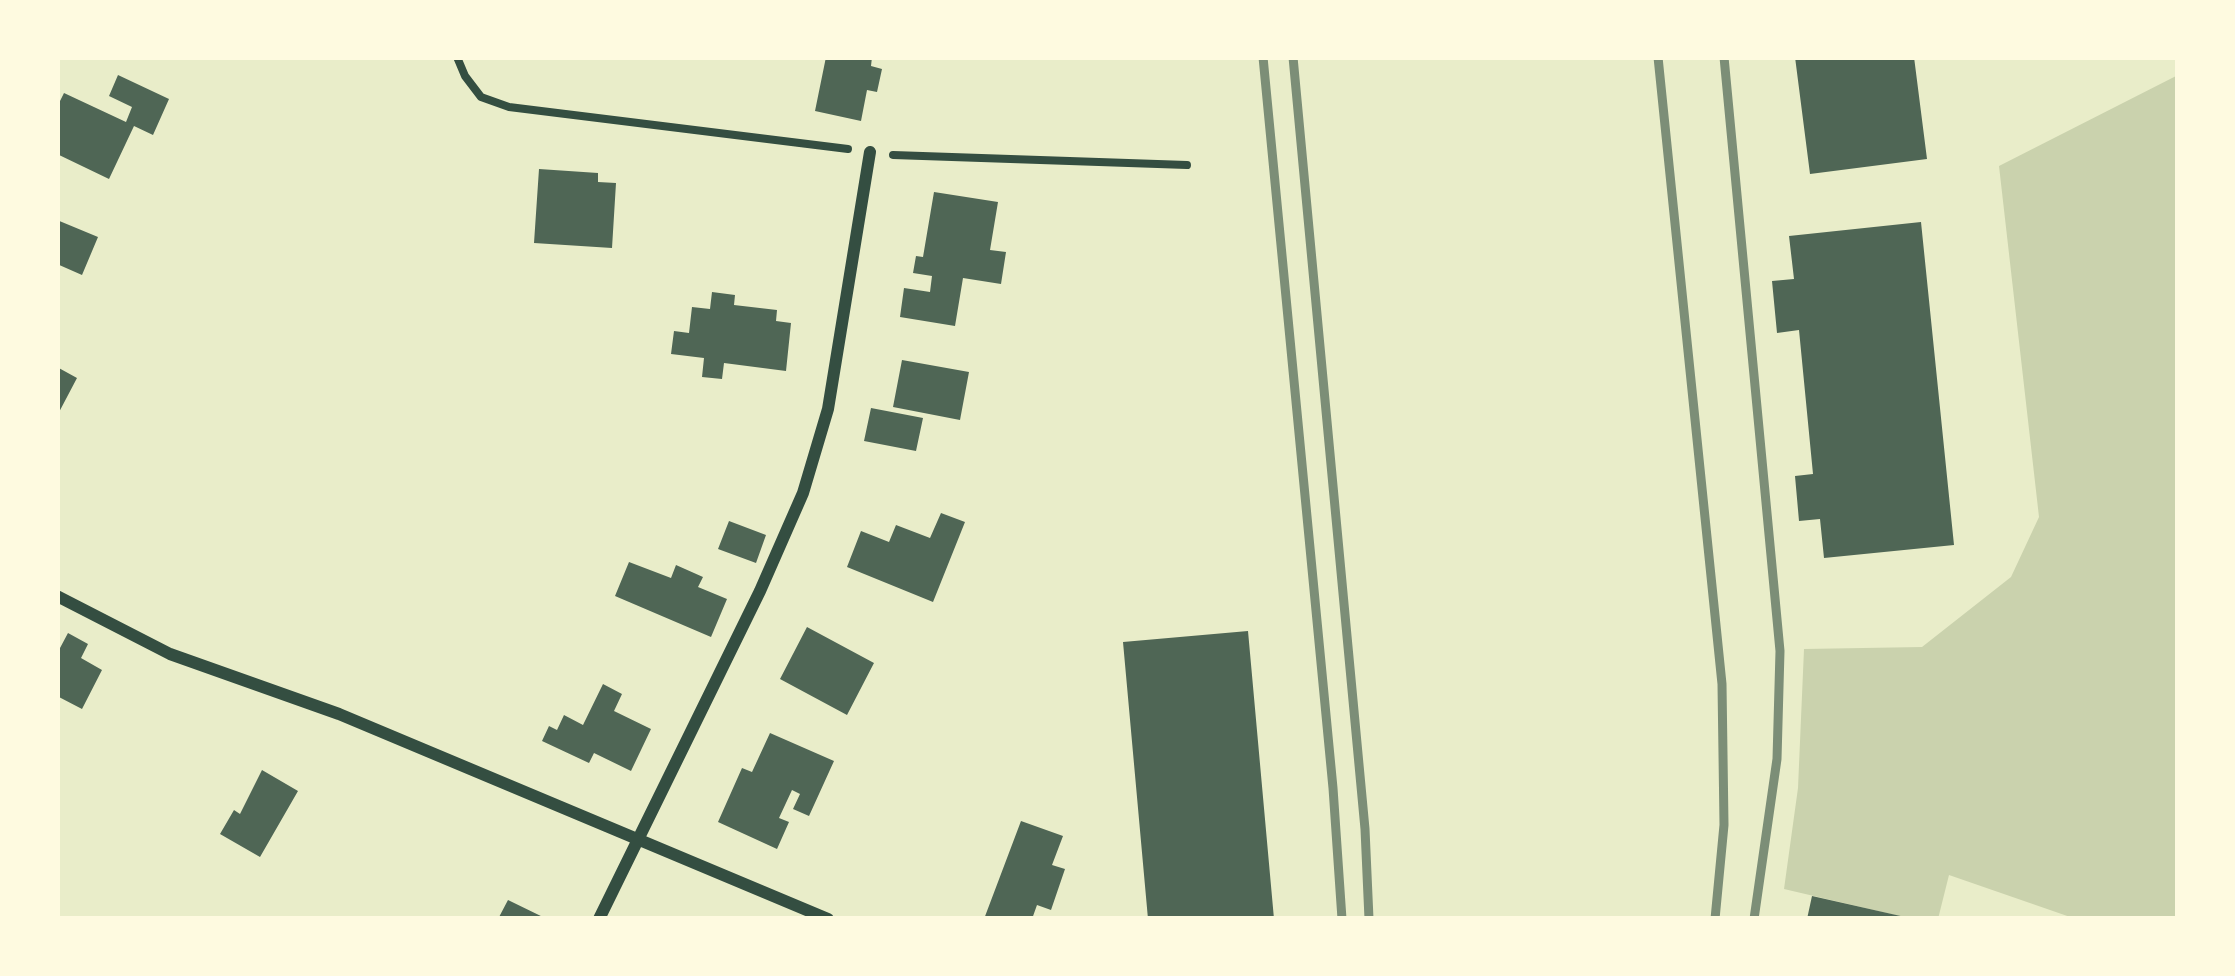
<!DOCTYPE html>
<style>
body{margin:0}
#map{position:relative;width:2235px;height:976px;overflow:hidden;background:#e9edc9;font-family:Overpass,sans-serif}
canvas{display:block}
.frame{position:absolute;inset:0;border:60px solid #fefae0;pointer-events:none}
</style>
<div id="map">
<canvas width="2235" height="976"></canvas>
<div class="frame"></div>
</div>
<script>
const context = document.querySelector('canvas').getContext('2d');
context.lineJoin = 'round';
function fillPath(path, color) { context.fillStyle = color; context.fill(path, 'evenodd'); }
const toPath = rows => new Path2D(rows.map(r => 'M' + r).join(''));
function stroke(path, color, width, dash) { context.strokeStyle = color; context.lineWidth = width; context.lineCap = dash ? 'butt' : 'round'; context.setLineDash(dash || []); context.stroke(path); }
const green = toPath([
 [2178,75,2178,919,2076,919,1949,875,1938,919,1912,919,1784,889,1798,788,1804,649,1922,647,2011,577,2039,517,1999,166]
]);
const building = toPath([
 [826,57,872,57,871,66,882,69,877,92,867,90,861,121,815,111],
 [1795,57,1914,57,1927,159,1810,174],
 [118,75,169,99,153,135,134,126,109,179,57,154,57,107,64,93,126,122,132,107,109,96],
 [539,169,598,173,598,182,616,183,612,248,534,243],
 [934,192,998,202,990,250,1006,252,1001,284,963,278,955,326,900,317,904,288,930,292,932,276,913,273,916,256,923,257],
 [57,220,98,237,82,275,57,264],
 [1921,222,1954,545,1824,558,1820,519,1799,521,1795,476,1813,474,1799,330,1777,333,1772,281,1794,279,1789,236],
 [712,292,735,295,734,305,777,310,776,321,791,323,786,371,724,363,722,379,702,377,704,358,671,354,674,331,689,333,692,307,710,309],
 [902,360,969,372,960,420,893,407],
 [57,367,77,378,57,416],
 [871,408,923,418,916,451,864,441],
 [941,513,965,522,933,602,847,567,861,531,889,542,896,525,930,538],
 [729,521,766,535,756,563,718,549],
 [629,562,671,578,676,565,703,577,698,587,727,599,711,637,615,596],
 [807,627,874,663,847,715,780,679],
 [1248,631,1274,919,1148,919,1123,642],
 [68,633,88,644,81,658,102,670,82,709,57,696,57,646,60,648],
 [603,684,622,694,614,711,651,729,631,771,594,753,589,763,542,741,549,726,557,730,564,715,583,725],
 [770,733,834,761,809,816,793,809,800,794,792,790,779,818,789,822,777,849,718,822,742,768,752,772],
 [262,770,298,791,260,857,220,834,234,810,240,814],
 [1021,821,1063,836,1052,865,1065,869,1051,910,1037,905,1032,919,984,919],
 [1812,896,1905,917,1904,919,1807,919],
 [508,900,547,919,498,919]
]);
const path = toPath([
 [457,57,465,76,481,97,509,107,848,149],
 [893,155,1187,165]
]);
const minor = toPath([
 [57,596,170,654,339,714,828,919],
 [599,919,760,591,803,493,828,409,870,152]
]);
const rail = toPath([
 [1263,57,1333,788,1342,919],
 [1293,57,1365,829,1369,919],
 [1658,57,1722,684,1724,825,1715,919],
 [1724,57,1780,651,1777,759,1754,919]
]);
fillPath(green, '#cad2ad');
fillPath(building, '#4f6655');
stroke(path, '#344e41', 8);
stroke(minor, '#344e41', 12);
stroke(rail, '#7c8e77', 9);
</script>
